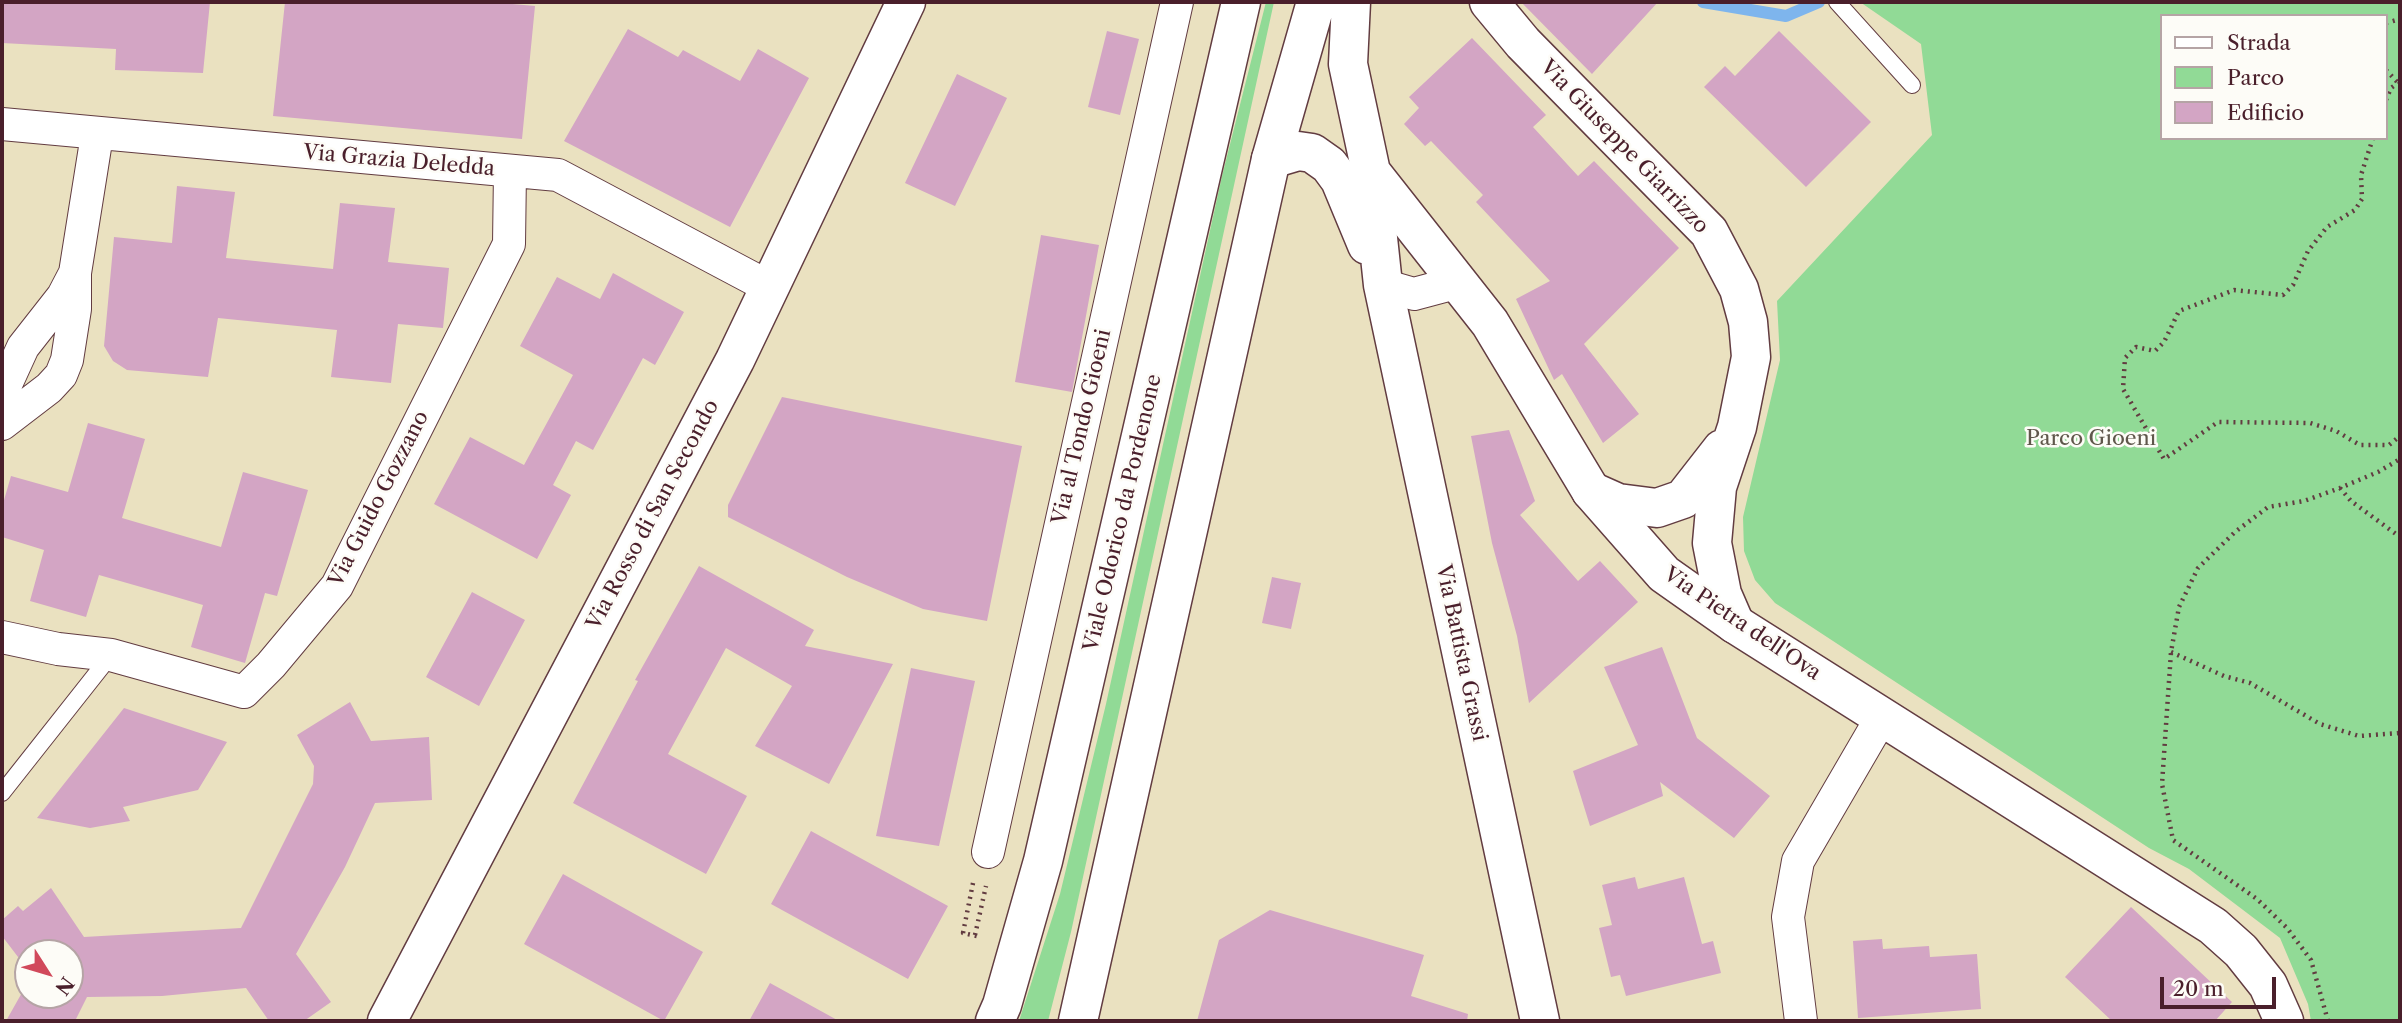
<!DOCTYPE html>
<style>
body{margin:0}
#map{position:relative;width:2402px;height:1023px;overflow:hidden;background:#eae1c0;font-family:"Libre Caslon Text",serif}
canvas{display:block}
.frame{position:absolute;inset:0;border:4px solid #4a1f2b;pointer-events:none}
.legend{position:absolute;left:2160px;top:14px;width:228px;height:126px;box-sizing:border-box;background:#fdfcf7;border:2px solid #b5a4a5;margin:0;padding:9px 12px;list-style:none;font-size:21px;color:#4a1f2b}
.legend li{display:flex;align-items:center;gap:14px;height:35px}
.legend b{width:35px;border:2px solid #b5a4a5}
.north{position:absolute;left:14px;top:939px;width:70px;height:70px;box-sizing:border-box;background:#fdfcf7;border:2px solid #b5a4a5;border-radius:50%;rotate:127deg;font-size:19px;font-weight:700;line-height:28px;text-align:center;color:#4a1f2b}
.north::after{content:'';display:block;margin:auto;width:24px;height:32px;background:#d1495b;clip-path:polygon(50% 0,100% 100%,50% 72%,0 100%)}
.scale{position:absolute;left:2160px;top:977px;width:116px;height:32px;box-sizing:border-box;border:4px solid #4a1f2b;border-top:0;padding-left:9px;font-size:21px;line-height:24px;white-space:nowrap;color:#4a1f2b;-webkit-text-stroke:5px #fdfcf7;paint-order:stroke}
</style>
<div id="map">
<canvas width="2402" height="1023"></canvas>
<div class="frame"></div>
<ul class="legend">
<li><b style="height:9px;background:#fff"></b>Strada</li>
<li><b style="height:19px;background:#91da96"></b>Parco</li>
<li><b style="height:19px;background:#d3a5c4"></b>Edificio</li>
</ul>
<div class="north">N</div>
<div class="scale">20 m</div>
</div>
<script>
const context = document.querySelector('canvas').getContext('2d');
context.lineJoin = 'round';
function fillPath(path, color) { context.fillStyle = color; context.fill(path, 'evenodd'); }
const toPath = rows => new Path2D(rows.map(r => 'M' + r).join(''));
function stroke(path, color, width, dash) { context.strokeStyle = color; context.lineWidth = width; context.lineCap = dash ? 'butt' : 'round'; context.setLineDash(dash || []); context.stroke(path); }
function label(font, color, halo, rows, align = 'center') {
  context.font = font + ' "Libre Caslon Text",serif'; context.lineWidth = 5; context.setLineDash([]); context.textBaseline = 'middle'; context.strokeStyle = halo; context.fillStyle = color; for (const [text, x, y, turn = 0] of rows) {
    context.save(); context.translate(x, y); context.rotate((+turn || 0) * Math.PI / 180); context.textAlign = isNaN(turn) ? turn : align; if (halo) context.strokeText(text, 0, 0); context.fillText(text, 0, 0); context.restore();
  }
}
const green = toPath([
 [1266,2,1274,2,1071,932,1048,1021,1019,1021,1060,894,1106,704,1222,176],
 [1860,2,2400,2,2400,1021,2311,1021,2308,1004,2280,938,2189,869,2149,848,1775,603,1755,580,1744,551,1743,517,1780,360,1777,301,1932,135,1921,44],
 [2162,16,2386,16,2386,138,2162,138]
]);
const stream = toPath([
 [1703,2,1786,16,1819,2]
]);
const building = toPath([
 [2,2,210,2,203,73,115,70,116,49,2,43],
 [285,2,490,2,535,6,522,139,273,116],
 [1521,2,1658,2,1592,74],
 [628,29,678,57,683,50,740,81,758,49,809,78,730,227,564,141],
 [1107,31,1139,39,1120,115,1088,107],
 [1779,31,1871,122,1806,187,1704,87,1725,66,1735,76],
 [1472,38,1546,115,1533,127,1578,176,1594,161,1679,248,1584,344,1639,414,1603,443,1562,374,1554,380,1516,299,1550,281,1476,202,1483,195,1431,141,1425,146,1404,124,1419,108,1409,97],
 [957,74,1007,98,955,206,905,183],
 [177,186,235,192,226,258,333,269,340,203,395,208,388,262,449,268,443,328,398,324,391,383,331,377,337,330,218,318,208,377,127,370,113,361,104,346,114,237,172,243],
 [1041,235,1099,245,1072,392,1015,382],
 [613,273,684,312,655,365,643,358,593,450,576,441,553,485,571,495,537,559,434,504,470,437,524,465,573,375,520,346,557,277,600,299],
 [782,397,1022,446,987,621,923,609,847,577,728,517,728,505],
 [88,423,145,439,122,518,221,547,243,472,308,490,277,596,265,593,245,663,191,647,203,605,169,595,99,575,86,617,30,601,44,550,2,537,2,507,11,476,68,492],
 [1509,430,1535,501,1520,515,1578,581,1600,561,1638,602,1529,703,1517,636,1492,543,1471,436],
 [699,566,814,630,805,646,893,664,829,784,755,746,792,686,726,648,668,754,747,796,706,874,573,803,638,681,635,680],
 [1272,577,1301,583,1291,629,1262,623],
 [472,592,525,620,479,706,426,677],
 [1662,647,1697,738,1770,796,1734,838,1660,782,1663,796,1590,826,1573,771,1638,745,1604,667],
 [911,668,975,681,939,846,876,836],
 [350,702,371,741,429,737,432,800,375,803,345,867,296,954,331,1002,304,1021,269,1021,246,988,162,996,87,997,75,1021,6,1021,28,982,28,995,70,995,70,953,28,953,28,970,2,936,2,920,18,906,23,911,51,888,84,937,241,928,313,784,314,766,297,735],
 [124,708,227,742,198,790,123,807,130,821,90,828,37,818],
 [811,831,948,906,908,979,771,904],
 [563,874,703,952,664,1021,524,944],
 [1635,877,1638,889,1684,877,1702,944,1713,941,1721,973,1626,996,1620,975,1611,977,1599,928,1612,925,1602,885],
 [2131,907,2232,1002,2215,1021,2112,1021,2065,977],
 [1270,910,1424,955,1411,996,1468,1014,1467,1021,1197,1021,1219,940],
 [1882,939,1883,949,1929,946,1930,957,1977,954,1981,1009,1858,1018,1853,941],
 [770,983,839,1021,749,1021]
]);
const path = toPath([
 [2386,23,2400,19],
 [2386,70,2400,85],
 [2386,100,2391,88,2398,83],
 [2373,138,2361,175,2362,199,2355,210,2327,227,2308,251,2293,285,2283,295,2234,290,2179,311,2164,342,2155,351,2136,347,2125,358,2123,389,2164,459,2218,422,2310,423,2336,431,2360,445,2389,445,2400,436],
 [2340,488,2351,501,2400,537],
 [2171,652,2224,676,2250,683,2320,724,2359,736,2400,733],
 [973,883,963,933,981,937],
 [975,935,986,886],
 [2328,1021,2311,960,2287,928,2257,899,2173,840,2162,784,2171,652,2179,607,2198,568,2235,532,2268,507,2304,501,2340,488,2378,472,2400,459]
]);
const lane = toPath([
 [1837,2,1912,85],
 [2,793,111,655]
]);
const street = toPath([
 [2,124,558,175,769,287],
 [1383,285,1414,294,1459,282],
 [2,393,23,347,63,296,75,273],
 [2,424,49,388,61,375,67,360,75,309,75,273,97,135],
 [2,637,58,649,111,655,244,692,271,665,337,586,509,244,510,171],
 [988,852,1177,2],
 [1801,1021,1788,917,1798,861,1883,715]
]);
const secondary = toPath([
 [1489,2,1523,43,1709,232,1739,289,1748,322,1751,357,1737,427,1717,487,1712,543,1722,594,1735,624],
 [1271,159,1298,151,1312,153,1329,165,1340,180,1367,245],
 [1371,172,1383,285,1540,1021],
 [1591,491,1618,503,1657,508,1683,499,1722,449],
 [387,1021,735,360,906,2]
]);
const primary = toPath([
 [1351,2,1348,64,1371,172,1490,323,1591,491,1664,574,1735,624,2213,926,2241,951,2268,985,2284,1021],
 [995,1021,1002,1005,1043,861,1241,2],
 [1078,1021,1271,159,1316,2]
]);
const streetNames = [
 ["Via Giuseppe Giarrizzo",1624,147,46],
 ["Via Grazia Deledda",399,161,5],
 ["Via al Tondo Gioeni",1082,427,-77],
 ["Via Guido Gozzano",379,499,-63],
 ["Viale Odorico da Pordenone",1123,513,-77],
 ["Via Rosso di San Secondo",653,515,-62],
 ["Via Pietra dell'Ova",1742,624,34],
 ["Via Battista Grassi",1461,653,78]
];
const parkNames = [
 ["Parco Gioeni",2091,439]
];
fillPath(green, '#91da96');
stroke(stream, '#7eb5ed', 12);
fillPath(building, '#d3a5c4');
stroke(lane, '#623c41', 18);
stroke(street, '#623c41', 34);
stroke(secondary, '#623c41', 41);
stroke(primary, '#623c41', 41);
stroke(path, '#623c41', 4.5, [2, 5]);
stroke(lane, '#fff', 16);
stroke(street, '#fff', 32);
stroke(secondary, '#fff', 38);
stroke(primary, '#fff', 38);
label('21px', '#4a1f2b', '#fdfcf7', streetNames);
label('21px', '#5f574b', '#fdfcf7', parkNames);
</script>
